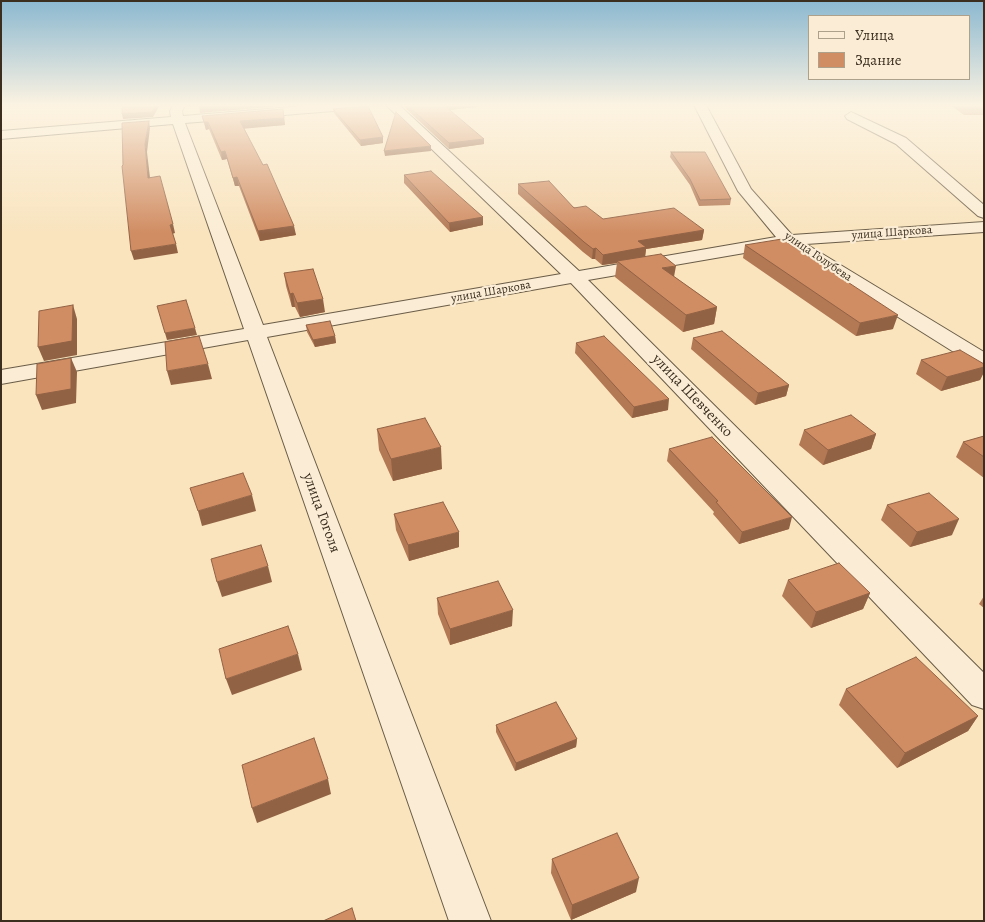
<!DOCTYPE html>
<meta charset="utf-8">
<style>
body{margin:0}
#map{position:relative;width:985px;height:922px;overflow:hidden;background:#f9e4be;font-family:Alegreya,serif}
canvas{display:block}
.frame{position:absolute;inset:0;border:2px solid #3b2e1f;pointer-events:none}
.legend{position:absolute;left:808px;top:15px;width:162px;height:65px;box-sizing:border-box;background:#fbedd5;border:1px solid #aea18c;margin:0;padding:6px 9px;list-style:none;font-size:15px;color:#3b2e1f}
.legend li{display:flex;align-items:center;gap:10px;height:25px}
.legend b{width:25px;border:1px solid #aea18c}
</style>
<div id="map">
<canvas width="985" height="922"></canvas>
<div class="frame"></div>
<ul class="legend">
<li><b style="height:6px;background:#fbedd5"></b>Улица</li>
<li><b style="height:14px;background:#d08c62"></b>Здание</li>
</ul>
</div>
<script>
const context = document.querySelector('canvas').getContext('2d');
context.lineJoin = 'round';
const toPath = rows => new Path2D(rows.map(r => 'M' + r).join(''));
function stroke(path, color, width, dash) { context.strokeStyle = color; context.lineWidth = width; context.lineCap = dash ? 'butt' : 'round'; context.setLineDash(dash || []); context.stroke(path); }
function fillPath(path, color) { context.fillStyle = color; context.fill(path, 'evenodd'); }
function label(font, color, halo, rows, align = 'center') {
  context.font = font + ' Alegreya,serif'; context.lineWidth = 4.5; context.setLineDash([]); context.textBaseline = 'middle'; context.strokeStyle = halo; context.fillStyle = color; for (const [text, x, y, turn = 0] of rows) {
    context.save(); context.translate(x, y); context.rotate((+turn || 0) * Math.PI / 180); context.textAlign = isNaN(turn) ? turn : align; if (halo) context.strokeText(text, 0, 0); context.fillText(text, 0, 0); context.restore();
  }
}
const minor = toPath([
 [173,105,185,105,182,111,183,116,315,105,364,105,358,109,185,123,263,325,561,274,386,105,399,105,579,271,776,237,738,191,694,105,706,105,751,189,792,235,984,222,984,232,806,244,984,352,984,367,976,366,785,246,588,280,984,673,984,709,972,705,571,283,267,337,491,921,449,921,248,340,1,384,1,370,244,329,173,124,1,139,1,131,171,117,170,111,173,105],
 [851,112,906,138,984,205,984,218,978,216,896,144,847,119,845,116,851,112]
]);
const wall = toPath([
 [402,105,478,105,478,107,450,110,484,144,449,149],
 [821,105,854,105,854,106],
 [950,105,984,105,984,115,964,115],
 [283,109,285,125,244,128,296,235,260,241,239,186,235,186,227,159,222,160,209,129,206,130,202,116],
 [333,109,383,137,383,143,361,146,334,113],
 [671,152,731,199,730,205,699,206,690,185,670,157],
 [404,175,483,217,483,225,450,232,404,183],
 [518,184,603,219,704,230,702,240,646,249,645,256,717,307,714,324,683,332,615,277,617,263,602,265,595,259,592,259,583,252,518,194],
 [745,245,893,329,856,336,743,258],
 [284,273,325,312,300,317,295,307,292,307,286,286],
 [306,325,335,336,336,343,315,347,307,332],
 [693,338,789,385,786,396,755,405,691,349],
 [576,343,668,410,632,418,575,353],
 [921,360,984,364,984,372,980,380,941,391,916,374],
 [377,429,442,469,393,481,379,450],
 [804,430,876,434,871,449,823,465,799,445],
 [984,436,984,478,956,457,963,442],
 [669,449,789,529,739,544,713,514,714,512,667,461],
 [887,505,952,535,910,547,881,520],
 [394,514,459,547,409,561,396,530],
 [788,580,870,593,863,609,811,628,782,596],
 [984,596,984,608,979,604],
 [437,598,512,626,450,645,438,614],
 [846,689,978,716,968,731,897,768,839,705],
 [496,725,577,739,576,747,515,771,496,732],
 [552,859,636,892,571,920,551,873]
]);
const shadedWall = toPath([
 [1,105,3,105,1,117],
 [156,105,160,105,153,117,123,119,122,114],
 [210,105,282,105,282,106,200,113,199,106],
 [451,105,478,105,478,107,446,110,445,106],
 [284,118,285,125,241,129,240,121],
 [149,121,150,128,147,152,151,186,148,178,145,144],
 [204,122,208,122,209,129,206,130],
 [383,137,383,143,361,146,360,140],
 [484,139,484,144,449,149,449,143],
 [431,146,431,151,385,156,384,151],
 [225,151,227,159,222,160,221,152],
 [237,177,239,186,235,186,233,178],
 [483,217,483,225,450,232,449,223],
 [173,224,175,233,172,234,170,225],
 [294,226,296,235,260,241,258,231],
 [704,230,702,240,646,249,645,258,617,261,617,263,602,265,603,255,638,241],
 [176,244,178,253,134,260,131,251],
 [596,248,595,259,592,259,593,249],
 [676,266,673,282,662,268],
 [293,293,295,307,292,307,290,294],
 [323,299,325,312,300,317,297,303],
 [73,305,77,319,77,355,44,361,38,347],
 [717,307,714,324,683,332,686,315],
 [898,315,893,329,856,336,860,323],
 [195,328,197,335,167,340,165,333],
 [335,336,336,343,315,347,313,340],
 [71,358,77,372,76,403,42,410,36,395],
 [208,364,212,379,171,385,167,371],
 [984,367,984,372,980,380,941,391,947,377],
 [789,385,786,396,755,405,758,393],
 [669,399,668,410,632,418,634,407],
 [876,434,871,449,823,465,828,450],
 [441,447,442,469,393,481,391,459],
 [252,495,256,511,202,526,198,511],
 [792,517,789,529,739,544,742,532],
 [959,519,952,535,910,547,917,532],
 [459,532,459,547,409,561,408,545],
 [268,566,272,582,222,597,217,582],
 [870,593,863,609,811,628,816,612],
 [513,610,512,626,450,645,450,629],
 [298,654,302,670,232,695,226,679],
 [978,716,968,731,897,768,905,753],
 [577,739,576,747,515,771,516,763],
 [328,779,331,794,257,823,252,808],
 [639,878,636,892,571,920,572,905]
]);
const building = toPath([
 [122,105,156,105,152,112,122,114,122,105],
 [407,105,451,105,445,106,484,139,449,143,407,105],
 [961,105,984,105,984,109,966,109,961,105],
 [368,106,383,137,360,140,333,109,368,106],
 [283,109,284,118,240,121,263,165,267,164,294,226,258,231,237,177,233,178,225,151,221,152,208,122,204,122,202,116,283,109],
 [396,112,431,146,384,151,396,112],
 [149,121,145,144,148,178,160,176,173,224,170,225,176,244,131,251,122,166,123,165,122,123,149,121],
 [671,152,705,152,731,199,700,200,690,179,671,152],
 [431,171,483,217,449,223,404,175,431,171],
 [549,181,574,208,586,206,603,219,674,208,704,230,638,241,646,247,603,255,596,248,593,249,584,242,518,184,549,181],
 [782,239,898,315,860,323,745,245,782,239],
 [661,254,676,266,662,268,717,307,686,315,617,261,661,254],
 [313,269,323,299,297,303,293,293,290,294,284,273,313,269],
 [186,300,195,328,165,333,157,306,186,300],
 [73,305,72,341,38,347,39,311,73,305],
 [330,321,335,336,313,340,306,325,330,321],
 [722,331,789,385,758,393,693,338,722,331],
 [199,336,208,364,167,371,165,342,199,336],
 [604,336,669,399,634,407,576,343,604,336],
 [960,350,984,364,984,367,947,377,921,360,960,350],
 [71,358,71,389,36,395,37,364,71,358],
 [851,415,876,434,828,450,804,430,851,415],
 [425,418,441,447,391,459,377,429,425,418],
 [984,436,984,457,963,442,984,436],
 [712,437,792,517,742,532,716,502,718,501,669,449,712,437],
 [243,473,252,495,198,511,190,488,243,473],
 [929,493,959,519,917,532,887,505,929,493],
 [443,502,459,532,408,545,394,514,443,502],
 [261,545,268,566,217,582,211,559,261,545],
 [839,563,870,593,816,612,788,580,839,563],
 [498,581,513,610,450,629,437,598,498,581],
 [288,626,298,654,226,679,219,649,288,626],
 [916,657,978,716,905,753,846,689,916,657],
 [556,702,577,739,516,763,496,725,556,702],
 [314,738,328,779,252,808,242,765,314,738],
 [617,833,639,878,572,905,552,859,617,833],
 [352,908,356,921,323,921,352,908]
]);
const farStreetnames = [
 ["улица Шаркова",892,233,-4],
 ["улица Голубева",818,257,34],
 ["улица Шаркова",491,292,-10]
];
const streetNames = [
 ["улица Шевченко",692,396,46],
 ["улица Гоголя",321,513,70]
];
stroke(minor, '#6a5c47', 2);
fillPath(minor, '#fbedd5');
fillPath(wall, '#b37854');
fillPath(shadedWall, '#926245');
fillPath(building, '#d08c62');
stroke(building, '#926245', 1);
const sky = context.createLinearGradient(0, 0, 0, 234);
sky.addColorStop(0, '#8bb8d0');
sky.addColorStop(0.45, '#fcf3e2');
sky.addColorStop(1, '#fcf3e200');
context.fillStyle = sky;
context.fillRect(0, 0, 985, 234);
label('12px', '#3b2e1f', '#fbedd5', farStreetnames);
label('15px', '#3b2e1f', '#fbedd5', streetNames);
</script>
